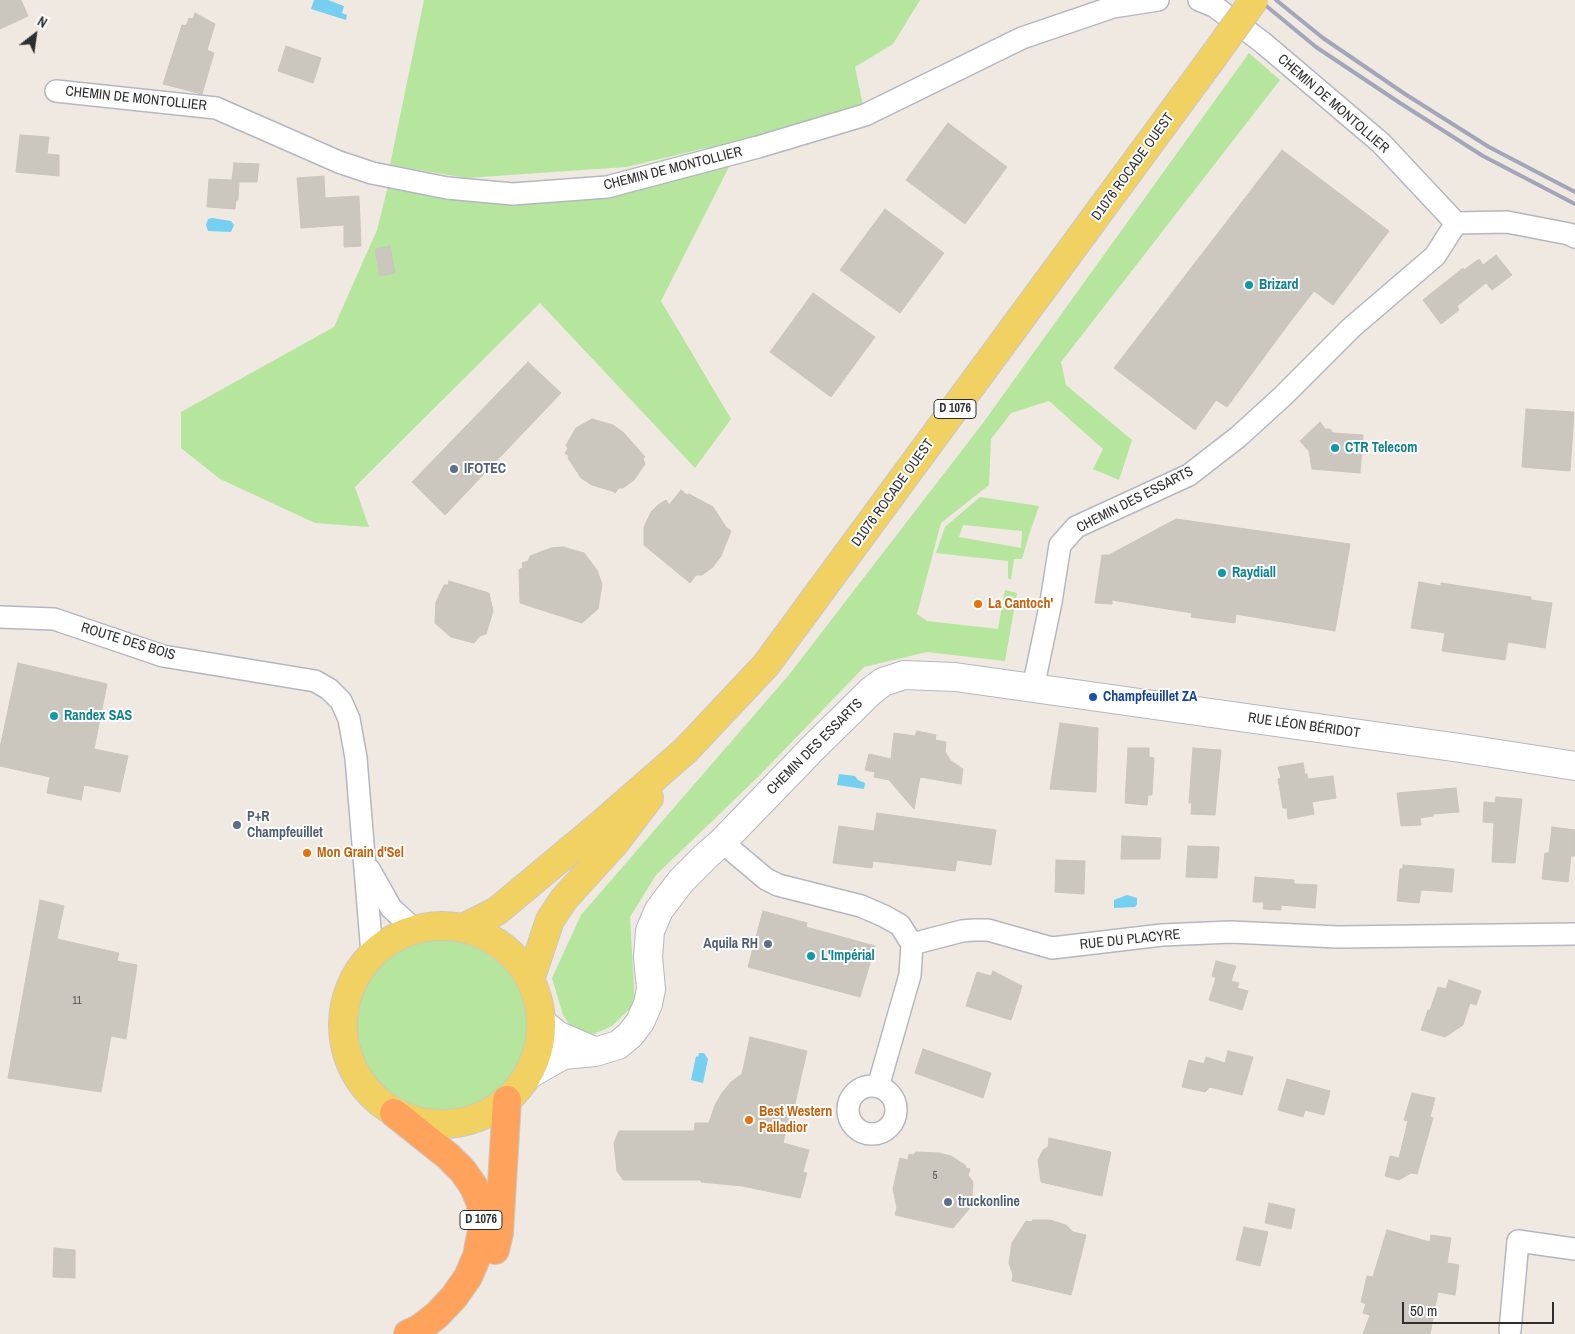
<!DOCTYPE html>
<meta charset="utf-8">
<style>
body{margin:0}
#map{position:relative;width:1575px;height:1334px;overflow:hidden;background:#efe9e1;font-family:"Archivo Narrow",sans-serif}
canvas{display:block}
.north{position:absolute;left:10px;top:10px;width:50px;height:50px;-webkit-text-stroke:4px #fff;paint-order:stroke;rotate:30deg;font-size:14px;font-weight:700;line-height:20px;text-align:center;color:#2e2e2e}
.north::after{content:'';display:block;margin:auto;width:18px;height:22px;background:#2e2e2e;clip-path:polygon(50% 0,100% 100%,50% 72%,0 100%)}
.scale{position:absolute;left:1402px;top:1302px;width:152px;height:22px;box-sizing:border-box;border:2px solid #2e2e2e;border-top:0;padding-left:6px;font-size:15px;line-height:18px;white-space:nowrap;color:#2e2e2e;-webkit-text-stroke:4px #fff;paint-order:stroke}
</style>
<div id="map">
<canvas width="1575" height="1334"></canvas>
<div class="north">N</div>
<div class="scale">50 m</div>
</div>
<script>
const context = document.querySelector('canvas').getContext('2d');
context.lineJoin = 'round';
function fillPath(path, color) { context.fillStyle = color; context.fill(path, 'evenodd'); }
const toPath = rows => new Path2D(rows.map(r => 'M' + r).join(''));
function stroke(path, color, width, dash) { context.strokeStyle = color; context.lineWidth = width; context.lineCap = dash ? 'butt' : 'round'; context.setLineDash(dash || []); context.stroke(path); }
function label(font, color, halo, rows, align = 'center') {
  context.font = font + ' "Archivo Narrow",sans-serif'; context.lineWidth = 4; context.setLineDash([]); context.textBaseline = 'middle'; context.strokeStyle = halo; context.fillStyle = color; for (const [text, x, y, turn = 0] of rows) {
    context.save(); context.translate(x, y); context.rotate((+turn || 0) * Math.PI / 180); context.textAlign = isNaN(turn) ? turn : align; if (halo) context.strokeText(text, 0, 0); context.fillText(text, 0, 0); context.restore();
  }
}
const green = toPath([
 [424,0,920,0,893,44,855,67,865,115,736,153,661,301,731,419,695,468,540,303,355,487,369,527,315,523,220,479,181,448,181,412,334,327,377,230,388,186,531,199,708,160,706,148,626,167,466,178,390,165],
 [1249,53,1280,80,1061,362,1066,385,1132,440,1119,480,1093,469,1103,449,1049,401,1011,413,991,439,989,485,941,523,917,614,927,621,998,629,1005,590,1017,593,1005,661,927,652,864,667,759,776,656,875,630,917,635,1004,612,1026,594,1034,574,1031,563,1015,552,978,581,915,788,676,983,423],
 [980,497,1039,506,1029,535,1022,559,1014,559,1011,580,1008,578,1008,561,936,553,945,527],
 [963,525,1022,531,1021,548,959,537],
 '353 1027a87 87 0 1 1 174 0a87 87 0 1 1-174 0Z'
]);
const water = toPath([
 [314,0,328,0,344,6,342,13,347,15,346,20,311,9],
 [212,218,231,221,234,225,231,232,208,231,206,225,208,219],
 [839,774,855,776,858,780,865,783,864,789,837,785],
 [1127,895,1137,898,1137,904,1135,907,1114,908,1114,900],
 [699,1053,704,1053,708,1059,703,1083,691,1080,696,1056,698,1057]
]);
const building = toPath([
 [0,0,21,0,28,16,0,29,0,0],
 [195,13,215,24,207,50,214,53,202,94,163,84,182,25,186,26,189,18,193,19,195,13],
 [286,46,321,58,313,83,278,71,286,46],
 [948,123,1007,167,965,224,906,180,948,123],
 [20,135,49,137,47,154,59,155,59,176,16,172,20,135],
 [1282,150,1389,231,1333,305,1314,291,1293,318,1227,407,1216,400,1195,430,1114,368,1282,150],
 [234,163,259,164,257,182,239,182,238,200,236,200,235,209,207,207,209,179,232,180,234,163],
 [324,176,325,198,359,196,361,246,344,247,344,225,301,228,297,178,324,176],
 [885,209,944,253,900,313,840,270,885,209],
 [390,246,395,273,380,276,375,249,390,246],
 [1496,255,1512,275,1492,290,1486,283,1457,306,1459,310,1441,324,1423,300,1463,268,1464,270,1479,259,1483,265,1496,255],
 [813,293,875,337,831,397,770,352,813,293],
 [528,362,561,393,445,515,412,482,528,362],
 [1526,409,1574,412,1570,471,1522,467,1526,409],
 [592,419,613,425,624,433,645,457,643,459,645,464,634,480,623,488,619,488,615,493,612,491,592,485,581,478,568,458,569,456,565,453,568,449,566,445,576,428,592,419],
 [1320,422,1325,429,1330,429,1333,433,1363,435,1360,473,1312,469,1309,451,1300,441,1320,422],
 [681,490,687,495,689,494,713,507,726,527,731,531,721,556,713,567,702,575,696,575,690,583,644,545,644,527,651,512,658,505,666,500,669,505,681,490],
 [1176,519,1350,544,1335,631,1236,614,1235,623,1191,617,1192,613,1112,600,1112,604,1095,603,1102,555,1109,555,1176,519],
 [563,547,584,553,597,570,602,584,598,609,582,623,520,603,519,570,523,567,522,563,528,561,530,556,551,548,563,547],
 [449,581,489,593,493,611,486,634,480,636,474,643,451,637,435,623,436,602,444,585,448,585,449,581],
 [1419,582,1441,586,1441,583,1531,597,1531,600,1552,603,1545,648,1508,642,1505,660,1442,651,1445,633,1411,628,1419,582],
 [18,663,107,684,94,749,128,756,120,792,84,785,81,800,47,793,50,777,0,766,0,748,18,663],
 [1060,723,1098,728,1096,792,1050,789,1060,723],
 [917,731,936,735,935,740,946,742,945,752,951,761,963,769,961,784,920,777,914,809,889,780,874,777,875,772,865,770,869,754,891,759,894,733,915,736,917,731],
 [1128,748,1149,748,1149,757,1154,758,1152,795,1148,795,1147,805,1125,803,1128,748],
 [1193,748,1221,750,1215,815,1191,814,1192,803,1189,803,1193,748],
 [1303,763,1305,774,1307,774,1308,779,1333,776,1336,798,1312,802,1314,814,1288,819,1287,808,1283,808,1278,779,1281,778,1278,767,1303,763],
 [1456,788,1459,812,1433,814,1433,816,1420,818,1421,825,1401,826,1397,793,1456,788],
 [1496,797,1522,799,1515,863,1492,862,1494,823,1483,822,1484,802,1495,803,1496,797],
 [877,813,996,830,991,865,957,860,955,871,873,861,872,868,833,863,839,826,874,831,877,813],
 [1552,827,1575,830,1575,856,1571,856,1568,882,1542,879,1545,853,1549,853,1552,827],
 [1122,836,1161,838,1160,859,1121,859,1122,836],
 [1188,846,1219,847,1217,878,1186,877,1188,846],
 [1056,860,1085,861,1084,894,1055,892,1056,860],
 [1403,865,1454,869,1452,892,1421,890,1419,903,1397,901,1400,869,1403,869,1403,865],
 [1255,877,1294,880,1294,884,1317,885,1315,908,1281,905,1281,910,1263,909,1264,902,1253,902,1255,877],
 [40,900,64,906,57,939,119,953,117,961,137,965,126,1039,111,1036,101,1092,8,1078,40,900],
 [763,911,807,923,806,927,875,946,860,997,748,967,763,911],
 [1216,961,1236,966,1231,981,1239,983,1237,988,1248,991,1242,1010,1209,1000,1216,978,1212,976,1216,961],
 [993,971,1022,986,1011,1020,966,1006,977,972,991,976,993,971],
 [1449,980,1481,991,1476,1005,1470,1003,1463,1025,1445,1037,1421,1030,1428,1010,1430,1010,1438,987,1446,989,1449,980],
 [750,1037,807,1051,793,1112,790,1112,783,1143,809,1150,803,1172,807,1173,800,1198,742,1186,701,1182,701,1180,623,1180,617,1171,614,1143,619,1131,694,1131,695,1123,709,1123,715,1105,722,1093,731,1082,742,1074,750,1037],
 [923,1049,991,1073,983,1098,915,1073,923,1049],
 [1228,1051,1253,1057,1242,1095,1210,1087,1205,1092,1182,1087,1189,1060,1204,1064,1206,1057,1225,1063,1228,1051],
 [1287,1079,1330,1091,1324,1115,1305,1110,1303,1117,1278,1110,1287,1079],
 [1412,1093,1435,1098,1430,1117,1433,1118,1417,1174,1411,1173,1399,1180,1385,1176,1390,1156,1399,1158,1408,1121,1404,1120,1412,1093],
 [1049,1138,1111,1152,1102,1196,1041,1182,1038,1160,1043,1150,1048,1147,1049,1138],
 [916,1152,939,1153,951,1156,965,1165,966,1168,970,1169,968,1175,973,1182,972,1196,969,1209,953,1228,895,1215,897,1208,893,1189,900,1158,908,1160,909,1154,913,1155,916,1152],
 [1269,1203,1295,1209,1291,1229,1265,1223,1269,1203],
 [1033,1220,1050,1220,1066,1225,1073,1232,1086,1235,1071,1295,1012,1281,1013,1275,1009,1263,1012,1243,1026,1221,1031,1222,1033,1220],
 [1244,1227,1268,1232,1260,1266,1236,1260,1244,1227],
 [1387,1230,1430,1242,1431,1235,1451,1238,1447,1263,1459,1265,1455,1295,1438,1292,1430,1334,1363,1334,1370,1315,1363,1313,1366,1304,1361,1302,1367,1276,1373,1277,1387,1230],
 [54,1248,75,1250,75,1278,53,1277,54,1248]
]);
const street = toPath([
 [1199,0,1214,6,1262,42,1381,143,1456,223],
 [56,91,216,108,339,162,372,173,447,188,513,194,607,187,758,147,865,115,1022,38,1113,7,1158,0],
 [1456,223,1507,222,1569,234,1575,237],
 [0,617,54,619,163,656,315,681,329,689,341,701,349,719,356,758,372,954],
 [1033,688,1051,602,1060,545,1076,527,1189,475,1238,437,1283,396,1351,328,1435,256,1456,223],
 [722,842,766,879,778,885,861,906,884,916,900,925,912,944,962,931,974,930,988,930,1052,948,1162,935,1231,932,1338,937,1575,934],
 [369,869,391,908,415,930],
 '848 1110a24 24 0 1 1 48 0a24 24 0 1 1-48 0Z',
 [878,1087,910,975,912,944],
 [1510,1330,1518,1241,1575,1249]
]);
const secondary = toPath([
 [541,1022,557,1035,594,1051],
 [528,1075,563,1055,595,1052,618,1045,630,1035,640,1022,648,1004,651,989,648,957,650,931,659,910,681,881,707,855,722,842,813,748,871,691,883,682,904,675,955,677,1460,748,1575,766]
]);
const primary = toPath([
 '343 1025a99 99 0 1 1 198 0a99 99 0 1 1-198 0Z',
 [463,928,497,911,599,826,686,750,766,665,1213,57],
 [530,980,550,920,564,899,614,844,649,798]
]);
const highway = toPath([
 [394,1113,448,1156,463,1171,474,1187,481,1204,482,1230,477,1256,468,1277,454,1297,437,1315,419,1329,408,1334],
 [495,1250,499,1233,507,1100]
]);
const rail = toPath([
 [1259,0,1316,47,1400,103,1483,156,1575,204],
 [1276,0,1323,38,1405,94,1489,147,1575,192]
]);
const primaryBridge = toPath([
 [1213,57,1254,0]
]);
const markers = [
 [1249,285,5,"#0f9aa8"],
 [1335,448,5,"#0f9aa8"],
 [454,469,5,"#5c6f8a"],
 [1222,573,5,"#0f9aa8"],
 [978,604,5,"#e8710a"],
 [1093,697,5,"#1a4fb4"],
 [54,716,5,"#0f9aa8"],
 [237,825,5,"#5c6f8a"],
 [307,853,5,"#e8710a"],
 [768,944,5,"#5c6f8a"],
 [811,956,5,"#0f9aa8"],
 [749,1120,5,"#e8710a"],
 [948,1202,5,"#5c6f8a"]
];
const numberNames = [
 ["11",77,1001],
 ["5",935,1176]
];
const shields = [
 [955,409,42],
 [481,1220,42]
];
const shieldNames = [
 ["D 1076",955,409],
 ["D 1076",481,1220]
];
const streetNames = [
 ["CHEMIN DE MONTOLLIER",136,99,6],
 ["CHEMIN DE MONTOLLIER",1333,104,41],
 ["D1076 ROCADE OUEST",1133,167,-54],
 ["CHEMIN DE MONTOLLIER",673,169,-14],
 ["D1076 ROCADE OUEST",893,493,-54],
 ["CHEMIN DES ESSARTS",1135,500,-27],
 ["ROUTE DES BOIS",128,642,17],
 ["RUE LÉON BÉRIDOT",1304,726,8],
 ["CHEMIN DES ESSARTS",815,747,-45],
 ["RUE DU PLACYRE",1130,940,-6]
];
const cultureNames = [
 ["Brizard",1259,285],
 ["CTR Telecom",1345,448],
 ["Raydiall",1232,573],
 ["Randex SAS",64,716],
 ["L'Impérial",821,956]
];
const serviceNames = [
 ["IFOTEC",464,469],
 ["P+R",247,817],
 ["Champfeuillet",247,833],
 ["Aquila RH",758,944,"right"],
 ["truckonline",958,1202]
];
const foodNames = [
 ["La Cantoch'",988,604],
 ["Mon Grain d'Sel",317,853],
 ["Best Western",759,1112],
 ["Palladior",759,1128]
];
const transitNames = [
 ["Champfeuillet ZA",1103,697]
];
fillPath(green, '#b6e59e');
fillPath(water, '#75cff0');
fillPath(building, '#cbc7bf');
stroke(building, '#cbc5ba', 1);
stroke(street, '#b4b7c1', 24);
stroke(secondary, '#b4b7c1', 30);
stroke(primary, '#c9c9c9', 30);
stroke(highway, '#c9c9c9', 30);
stroke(street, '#fff', 21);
stroke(secondary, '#fff', 28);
stroke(primary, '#f2d163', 28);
stroke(highway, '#ffa35c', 28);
stroke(rail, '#a3a6b8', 4);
stroke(primaryBridge, '#c9c9c9', 30, []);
stroke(primaryBridge, '#f2d163', 28);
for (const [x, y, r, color] of markers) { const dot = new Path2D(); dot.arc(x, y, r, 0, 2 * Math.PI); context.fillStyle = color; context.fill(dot); stroke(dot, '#fff', 2); }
label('11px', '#555452', null, numberNames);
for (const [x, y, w] of shields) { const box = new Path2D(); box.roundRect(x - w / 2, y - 9.5, w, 19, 4); context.fillStyle = '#fff'; context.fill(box); stroke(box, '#2e2e2e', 1); }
label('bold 12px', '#2e2e2e', null, shieldNames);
label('14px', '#2e2e2e', '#fff', streetNames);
label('bold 14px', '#0d838f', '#fff', cultureNames, 'left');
label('bold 14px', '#4e5e75', '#fff', serviceNames, 'left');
label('bold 14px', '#c56008', '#fff', foodNames, 'left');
label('bold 14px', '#164399', '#fff', transitNames, 'left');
</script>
